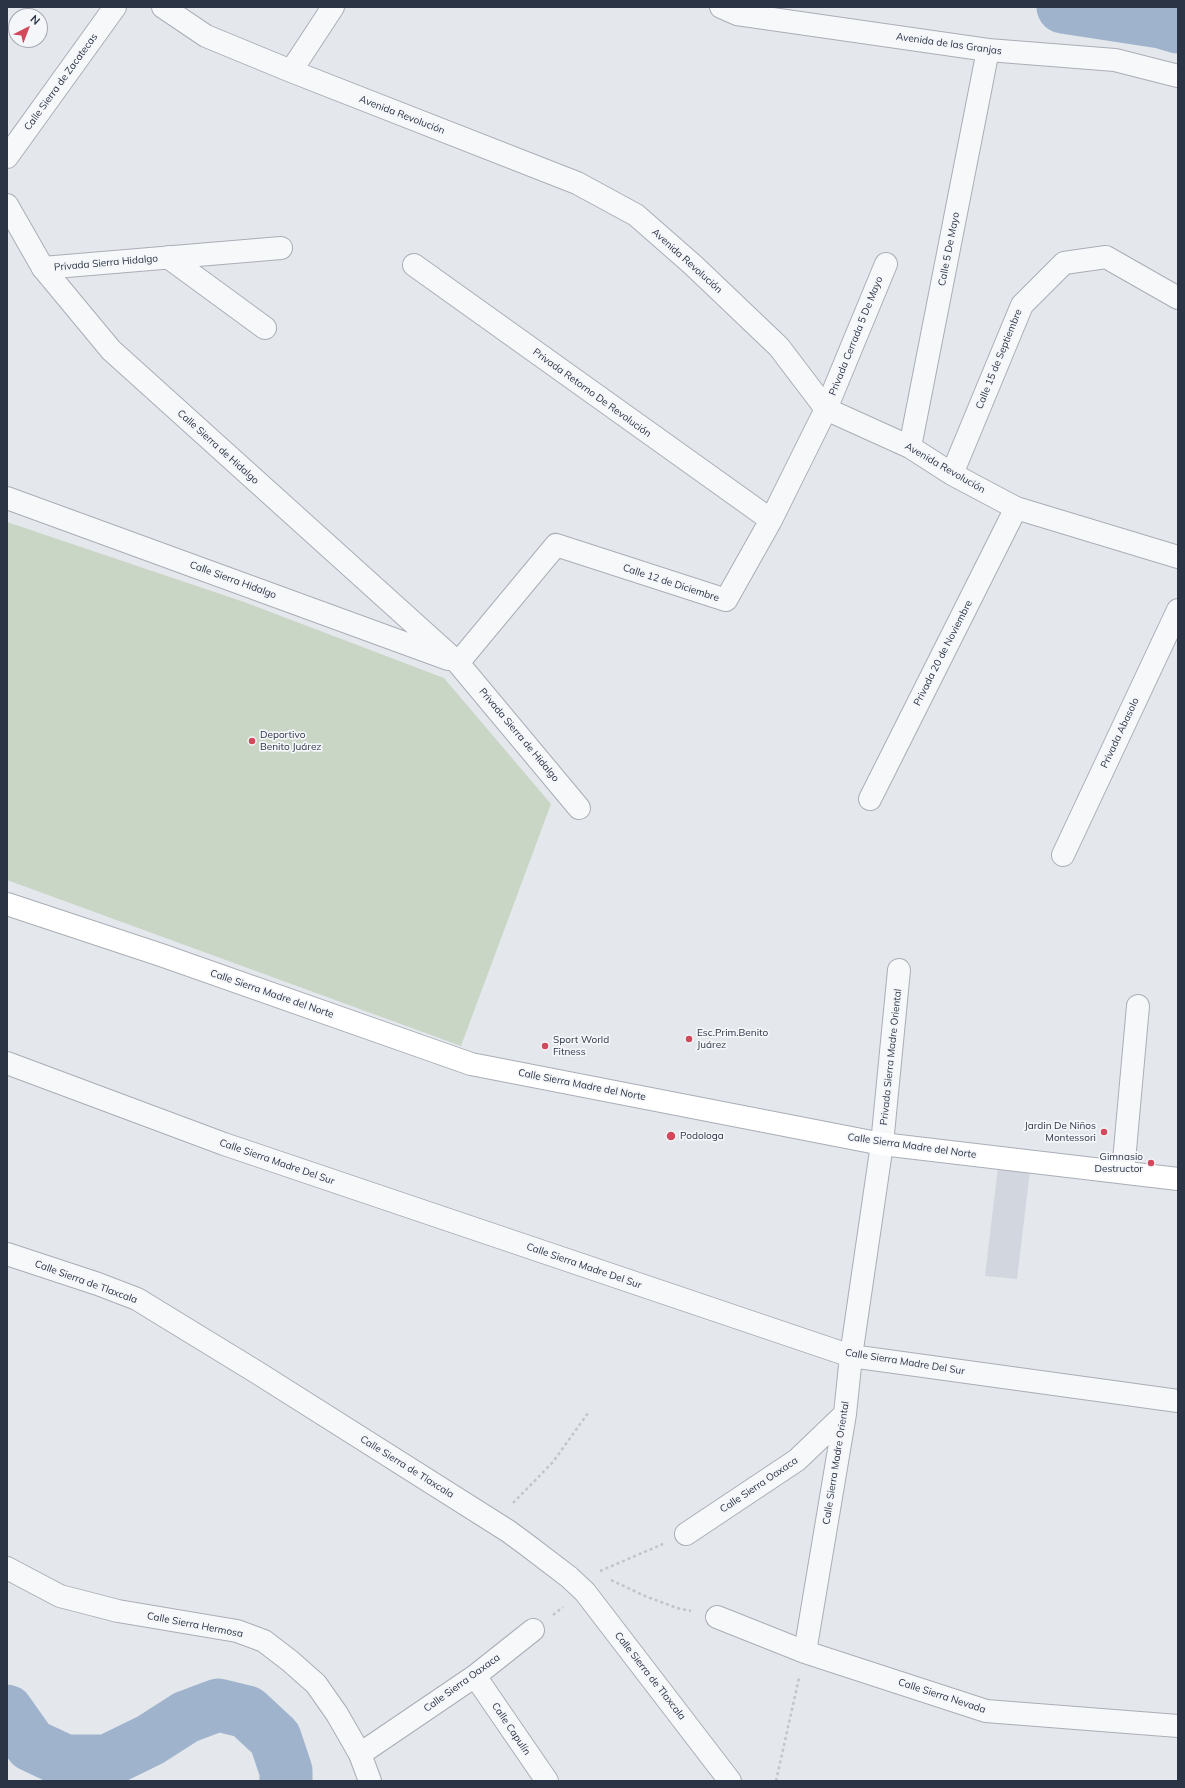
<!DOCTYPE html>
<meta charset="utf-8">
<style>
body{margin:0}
#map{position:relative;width:1185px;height:1788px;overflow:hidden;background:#e4e7ec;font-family:Mulish,sans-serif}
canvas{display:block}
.frame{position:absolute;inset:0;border:8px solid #2b3445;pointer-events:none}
.north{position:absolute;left:8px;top:8px;width:40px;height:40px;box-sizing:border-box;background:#f4f6f9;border:1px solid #a4a8b1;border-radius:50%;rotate:42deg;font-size:11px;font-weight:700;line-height:16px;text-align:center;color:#2b3445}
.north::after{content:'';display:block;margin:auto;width:14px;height:18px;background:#d1495b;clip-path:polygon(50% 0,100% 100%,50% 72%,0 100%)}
</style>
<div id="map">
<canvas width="1185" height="1788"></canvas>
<div class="frame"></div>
<div class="north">N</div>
</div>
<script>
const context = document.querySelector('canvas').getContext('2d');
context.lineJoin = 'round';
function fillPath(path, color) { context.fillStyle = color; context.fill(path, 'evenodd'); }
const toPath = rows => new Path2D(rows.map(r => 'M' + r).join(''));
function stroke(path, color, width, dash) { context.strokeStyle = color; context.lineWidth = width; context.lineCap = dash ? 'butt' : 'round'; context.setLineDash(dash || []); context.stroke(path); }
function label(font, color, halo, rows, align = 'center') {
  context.font = font + ' Mulish,sans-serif'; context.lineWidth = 3.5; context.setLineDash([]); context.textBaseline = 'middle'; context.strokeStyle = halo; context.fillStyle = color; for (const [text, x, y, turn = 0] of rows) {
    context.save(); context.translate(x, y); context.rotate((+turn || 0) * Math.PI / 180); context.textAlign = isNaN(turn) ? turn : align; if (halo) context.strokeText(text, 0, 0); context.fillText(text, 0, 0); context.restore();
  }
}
const built = toPath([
 [998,1167,1030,1171,1017,1279,985,1276]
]);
const green = toPath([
 [1131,7,1178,7,1178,16,1162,11],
 [7,522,244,602,444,678,551,804,461,1046,7,880]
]);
const river = toPath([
 [1063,7,1161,22,1178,27],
 [7,1711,31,1745,65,1761,107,1761,150,1740,186,1717,218,1705,247,1712,275,1738,286,1771,286,1781]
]);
const path = toPath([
 [513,1503,553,1462,588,1413],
 [600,1571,663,1544],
 [611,1580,645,1596,677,1608,691,1611],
 [553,1615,563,1607],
 [776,1781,799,1678]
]);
const pedestrian = toPath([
 [168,257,265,328],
 [43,268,281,248]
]);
const minor = toPath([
 [163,7,206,36,291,71,577,183,636,215,693,265,779,347,826,409,910,447,952,474,1016,508,1178,557],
 [291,71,333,7],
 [7,157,115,7],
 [7,205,43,268,111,350,458,663,579,808],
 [414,265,771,520],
 [910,447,988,50],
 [952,474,1022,305,1064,263,1106,257,1178,298],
 [7,498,448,659],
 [458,663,556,545,726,600,771,520,826,409,886,264],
 [870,799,1016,508],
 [1063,855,1178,610],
 [7,1063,224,1144,851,1356,1178,1401],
 [1123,1172,1138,1006],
 [7,1254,98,1284,137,1299,258,1373,508,1531,527,1545,569,1577,585,1592,730,1781],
 [686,1534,797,1460,845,1414],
 [717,1617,805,1652,986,1711,1178,1726],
 [805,1652,845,1414,851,1356,882,1144,899,970],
 [475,1676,547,1781],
 [360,1754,475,1676,533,1630]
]);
const tertiary = toPath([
 [721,7,737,14,988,50,1115,60,1178,76],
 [7,1568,60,1596,118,1611,237,1631,264,1641,290,1661,316,1684,337,1714,360,1754,370,1781]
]);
const secondary = toPath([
 [7,904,161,955,471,1064,882,1144,1178,1179]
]);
const markers = [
 [252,741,4,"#d1495b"],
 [689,1039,4,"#d1495b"],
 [545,1046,4,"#d1495b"],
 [1104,1132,4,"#d1495b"],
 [671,1136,5,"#d1495b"],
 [1151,1163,4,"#d1495b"]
];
const streetNames = [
 ["Avenida de las Granjas",949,44,8],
 ["Calle Sierra de Zacatecas",61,82,-54],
 ["Avenida Revolución",402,115,21],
 ["Calle 5 De Mayo",949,249,-79],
 ["Avenida Revolución",687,261,42],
 ["Privada Sierra Hidalgo",106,263,-5],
 ["Privada Cerrada 5 De Mayo",856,336,-68],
 ["Calle 15 de Septiembre",999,359,-68],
 ["Privada Retorno De Revolución",592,393,36],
 ["Calle Sierra de Hidalgo",218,447,42],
 ["Avenida Revolución",945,468,30],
 ["Calle Sierra Hidalgo",233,580,20],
 ["Calle 12 de Diciembre",671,583,18],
 ["Privada 20 de Noviembre",943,653,-63],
 ["Privada Abasolo",1120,733,-65],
 ["Privada Sierra de Hidalgo",519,735,50],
 ["Calle Sierra Madre del Norte",272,994,19],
 ["Privada Sierra Madre Oriental",891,1057,-84],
 ["Calle Sierra Madre del Norte",582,1085,11],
 ["Calle Sierra Madre del Norte",912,1146,8],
 ["Calle Sierra Madre Del Sur",277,1162,19],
 ["Calle Sierra Madre Del Sur",584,1266,19],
 ["Calle Sierra de Tlaxcala",86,1282,20],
 ["Calle Sierra Madre Del Sur",905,1362,9],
 ["Calle Sierra Madre Oriental",836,1463,-81],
 ["Calle Sierra de Tlaxcala",407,1467,32],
 ["Calle Sierra Oaxaca",759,1485,-34],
 ["Calle Sierra Hermosa",195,1625,11],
 ["Calle Sierra de Tlaxcala",650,1676,52],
 ["Calle Sierra Oaxaca",462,1683,-36],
 ["Calle Sierra Nevada",942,1696,18],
 ["Calle Capulín",511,1729,56]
];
const poiNames = [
 ["Deportivo",260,735],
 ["Benito Juárez",260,747],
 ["Esc.Prim.Benito",697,1033],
 ["Juárez",697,1045],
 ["Sport World",553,1040],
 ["Fitness",553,1052],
 ["Jardin De Niños",1096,1126,"right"],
 ["Montessori",1096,1138,"right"],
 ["Podologa",680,1136],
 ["Gimnasio",1143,1157,"right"],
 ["Destructor",1143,1169,"right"]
];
fillPath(built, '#d2d6de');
fillPath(green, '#c9d6c5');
stroke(river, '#9fb4cc', 53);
stroke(pedestrian, '#a9aeb7', 24);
stroke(minor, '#a9aeb7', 24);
stroke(tertiary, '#a9aeb7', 24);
stroke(secondary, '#a9aeb7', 24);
stroke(path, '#c2c5cb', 2.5, [3, 3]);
stroke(pedestrian, '#f7f8fa', 22);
stroke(minor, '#f7f8fa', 22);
stroke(tertiary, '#f7f8fa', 22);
stroke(secondary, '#fff', 22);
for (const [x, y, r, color] of markers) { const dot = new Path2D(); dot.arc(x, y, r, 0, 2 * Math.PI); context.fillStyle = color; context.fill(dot); stroke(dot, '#f4f6f9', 1.5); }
label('10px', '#2b3445', '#f4f6f9', streetNames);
label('10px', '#2b3445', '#f4f6f9', poiNames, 'left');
</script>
